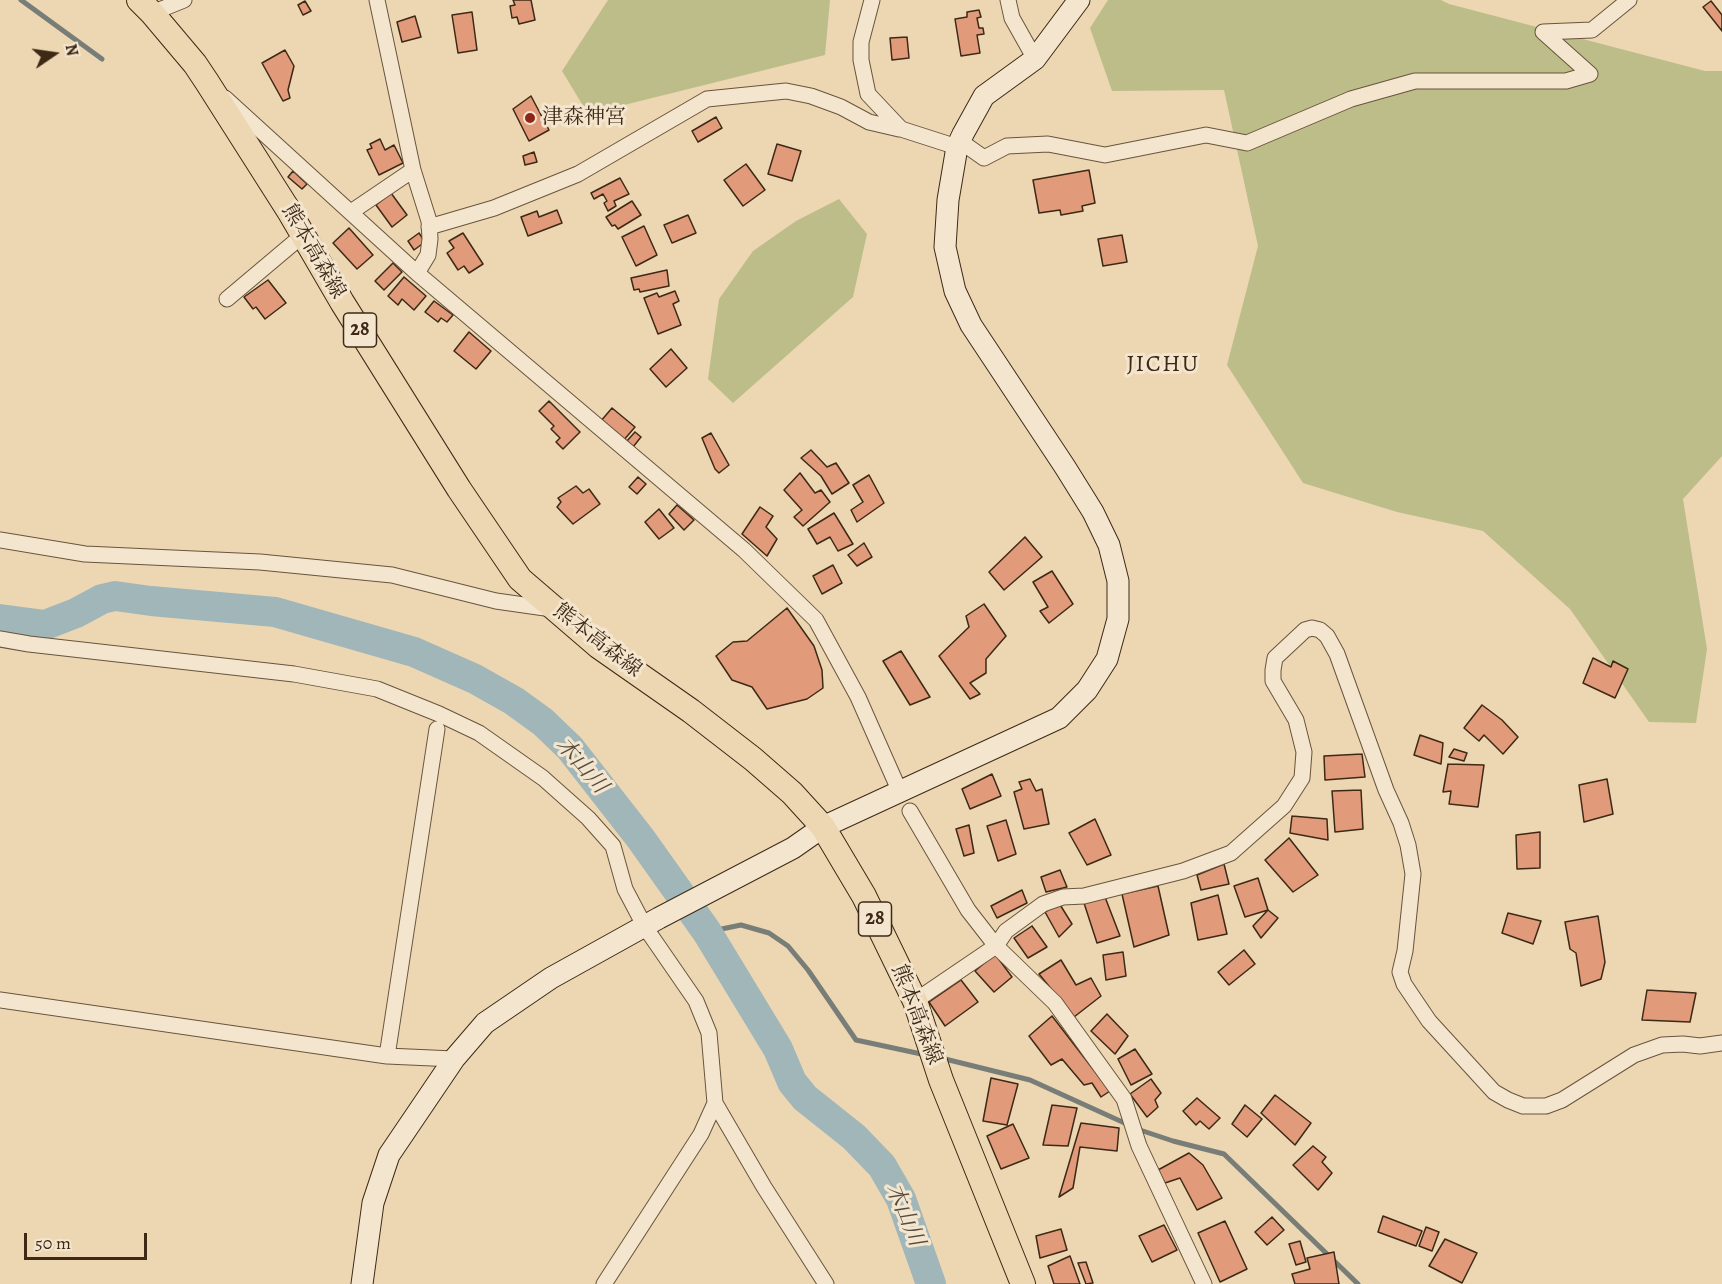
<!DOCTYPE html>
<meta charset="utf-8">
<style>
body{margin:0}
#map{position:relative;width:1722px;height:1284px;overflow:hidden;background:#edd7b3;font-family:Alegreya,serif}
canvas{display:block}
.north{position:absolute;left:24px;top:24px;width:60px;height:60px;-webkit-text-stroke:4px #f3e5ce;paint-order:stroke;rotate:77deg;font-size:16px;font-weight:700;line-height:24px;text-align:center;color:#3d2915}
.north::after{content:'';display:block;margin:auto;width:21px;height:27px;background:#3d2915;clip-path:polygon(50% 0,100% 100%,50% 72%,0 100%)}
.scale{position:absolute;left:24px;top:1233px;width:123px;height:27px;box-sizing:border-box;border:3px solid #3d2915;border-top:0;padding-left:8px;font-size:18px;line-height:21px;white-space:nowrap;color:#3d2915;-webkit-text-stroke:4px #f3e5ce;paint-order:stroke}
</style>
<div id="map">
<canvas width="1722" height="1284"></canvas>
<div class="north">N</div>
<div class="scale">50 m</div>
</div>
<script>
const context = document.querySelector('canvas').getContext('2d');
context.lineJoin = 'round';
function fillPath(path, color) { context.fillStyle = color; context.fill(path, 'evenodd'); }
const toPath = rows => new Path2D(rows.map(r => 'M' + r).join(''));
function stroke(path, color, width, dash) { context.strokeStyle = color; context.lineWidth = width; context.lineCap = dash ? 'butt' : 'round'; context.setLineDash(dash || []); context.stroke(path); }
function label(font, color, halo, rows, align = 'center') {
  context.font = font + ' Alegreya,"Noto Serif JP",serif'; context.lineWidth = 6; context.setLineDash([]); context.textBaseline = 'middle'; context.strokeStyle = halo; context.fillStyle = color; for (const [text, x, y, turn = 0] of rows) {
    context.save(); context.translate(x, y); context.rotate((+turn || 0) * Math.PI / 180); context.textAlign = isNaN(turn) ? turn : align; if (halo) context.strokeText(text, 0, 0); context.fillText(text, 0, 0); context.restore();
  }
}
const green = toPath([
 [608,0,830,0,825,55,588,114,562,71],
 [1108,0,1441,0,1449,4,1705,71,1722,71,1722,456,1683,499,1707,649,1696,723,1649,722,1570,609,1483,531,1397,512,1303,483,1227,365,1258,246,1224,90,1112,91,1090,28],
 [839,199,867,234,853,297,733,403,708,379,719,299,753,251,796,221]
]);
const stream = toPath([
 [21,0,102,59],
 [707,932,741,925,769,933,788,946,808,970,856,1040,926,1055],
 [941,1058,1030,1080,1129,1125],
 [1137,1129,1173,1141,1224,1154,1358,1284]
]);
const river = toPath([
 [0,619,45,625,76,613,102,599,115,596,151,601,275,612,414,652,475,679,514,701,543,722,570,748,641,839,707,932,778,1049,792,1082,805,1098,854,1137,882,1166,901,1199,931,1284]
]);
const building = toPath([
 [513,0,531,0,535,20,519,24,517,17,512,18,510,6,515,5,513,0],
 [305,1,311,11,303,15,298,5,305,1],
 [1711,1,1722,15,1722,31,1703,7,1711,1],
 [979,10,981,17,977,18,979,28,983,28,984,34,977,35,980,53,961,56,955,19,967,17,967,12,979,10],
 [472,12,477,50,458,53,452,15,472,12],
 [415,16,421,37,402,42,397,22,415,16],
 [907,37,909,58,892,60,890,38,907,37],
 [285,50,294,66,288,90,290,98,283,101,262,63,285,50],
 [531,96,549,130,529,141,513,109,531,96],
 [716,117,722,128,698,142,692,131,716,117],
 [380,139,385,150,394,145,403,163,379,175,367,150,372,148,370,144,380,139],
 [777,144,801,151,792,181,768,174,777,144],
 [534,152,537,162,525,165,523,156,534,152],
 [746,164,765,190,743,206,724,180,746,164],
 [1089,170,1095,203,1082,206,1083,211,1061,215,1060,210,1039,213,1033,180,1089,170],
 [293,171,307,184,302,189,288,177,293,171],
 [620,178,629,194,614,201,616,206,608,211,604,203,607,201,603,194,594,199,591,193,620,178],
 [391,193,407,215,392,227,376,205,391,193],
 [632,201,641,215,618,229,615,225,612,226,606,217,632,201],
 [557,210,562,223,528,236,521,217,537,211,539,217,557,210],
 [688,215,696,233,672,243,664,225,688,215],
 [644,226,657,255,636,266,622,237,644,226],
 [349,228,373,255,357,269,333,243,349,228],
 [419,233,425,242,414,250,408,241,419,233],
 [463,233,483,264,469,273,464,266,458,270,447,253,454,248,449,241,463,233],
 [1122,235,1127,262,1103,266,1098,239,1122,235],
 [393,263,402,272,384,290,375,281,393,263],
 [667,270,669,286,640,292,639,289,634,290,631,278,667,270],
 [404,277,426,296,414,310,402,299,398,305,388,296,404,277],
 [268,280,286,303,265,319,256,307,253,309,244,297,268,280],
 [675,291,679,301,673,304,681,325,658,334,644,298,657,293,659,297,675,291],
 [434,301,453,315,447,322,441,318,438,322,425,312,434,301],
 [469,332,491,351,476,369,454,351,469,332],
 [671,349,687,368,666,387,650,369,671,349],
 [549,401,580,432,563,449,556,442,560,438,551,429,554,426,539,411,549,401],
 [612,408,635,427,623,441,600,422,612,408],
 [635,432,641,437,633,447,626,442,635,432],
 [711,433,729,465,719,473,715,469,702,438,711,433],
 [811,450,827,467,836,463,849,483,832,494,821,476,801,458,811,450],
 [800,473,815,493,821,490,830,502,803,526,794,517,802,510,784,490,800,473],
 [869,475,884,503,857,522,851,510,863,502,853,485,869,475],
 [638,477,646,484,637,494,629,487,638,477],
 [576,486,583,493,589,489,600,504,573,524,557,507,561,502,558,498,576,486],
 [677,505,694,520,684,530,669,514,677,505],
 [760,507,773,516,766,527,777,539,767,556,742,534,760,507],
 [659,509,674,528,659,539,645,522,659,509],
 [834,513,853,544,838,551,830,537,817,544,808,529,834,513],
 [1025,537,1042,557,1004,590,989,572,1025,537],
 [864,543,872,557,857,566,848,555,864,543],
 [833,565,842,583,822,594,813,576,833,565],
 [1052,571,1073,604,1049,623,1040,611,1048,607,1033,582,1052,571],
 [984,604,1006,636,986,659,986,673,970,683,980,694,970,699,939,656,969,627,966,616,984,604],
 [787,608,814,646,822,670,823,688,807,699,767,709,752,687,732,680,716,656,733,642,747,641,787,608],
 [901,651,930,697,910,705,883,661,901,651],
 [1593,658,1611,667,1613,661,1628,669,1615,698,1583,683,1593,658],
 [1482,705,1502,720,1518,737,1503,754,1484,735,1479,741,1464,728,1482,705],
 [1420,735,1443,743,1441,764,1414,755,1420,735],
 [1454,749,1467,753,1464,761,1449,757,1454,749],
 [1362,754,1365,777,1325,780,1324,756,1362,754],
 [1448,764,1484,765,1478,807,1449,804,1451,791,1443,792,1448,764],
 [992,774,1001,796,970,809,962,789,992,774],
 [1030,779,1036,791,1042,789,1049,824,1024,829,1014,792,1022,789,1019,782,1030,779],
 [1607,779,1613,814,1584,822,1579,785,1607,779],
 [1361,790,1363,829,1335,832,1332,791,1361,790],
 [1292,816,1327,819,1328,840,1290,833,1292,816],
 [1095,819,1111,855,1087,865,1069,833,1095,819],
 [1006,820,1016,854,998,861,987,826,1006,820],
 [969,825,974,853,964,856,956,829,969,825],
 [1540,832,1540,868,1517,869,1516,835,1540,832],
 [1289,838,1318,875,1293,892,1265,860,1289,838],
 [1224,864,1229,884,1201,890,1197,875,1224,864],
 [1060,870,1067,887,1046,892,1041,877,1060,870],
 [1258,878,1268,910,1245,917,1234,886,1258,878],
 [1158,886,1169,935,1134,947,1122,894,1158,886],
 [1022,890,1027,903,997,918,991,906,1022,890],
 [1218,895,1227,934,1198,940,1191,903,1218,895],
 [1105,897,1120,936,1097,943,1084,903,1105,897],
 [1059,903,1072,924,1059,937,1045,912,1059,903],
 [1268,910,1278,918,1261,938,1253,926,1268,910],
 [1508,913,1541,921,1533,944,1502,933,1508,913],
 [1598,916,1605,962,1601,979,1581,986,1576,953,1570,949,1565,922,1598,916],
 [1032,926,1047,947,1028,958,1014,938,1032,926],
 [1244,950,1255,964,1229,985,1218,972,1244,950],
 [1123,952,1126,976,1106,980,1103,955,1123,952],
 [995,954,1012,977,994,992,975,971,995,954],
 [1061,960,1076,985,1091,978,1101,996,1074,1017,1039,974,1061,960],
 [961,980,978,1002,945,1026,929,1002,961,980],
 [1647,990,1696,993,1690,1022,1642,1020,1647,990],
 [1107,1014,1128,1036,1115,1054,1091,1031,1107,1014],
 [1052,1016,1110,1091,1101,1097,1092,1083,1084,1085,1062,1059,1051,1065,1029,1036,1052,1016],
 [1135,1049,1152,1074,1131,1085,1118,1059,1135,1049],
 [991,1078,1018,1084,1007,1125,983,1121,991,1078],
 [1151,1079,1161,1093,1155,1100,1158,1107,1147,1117,1130,1094,1151,1079],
 [1275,1095,1311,1123,1295,1145,1261,1113,1275,1095],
 [1197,1098,1220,1118,1209,1129,1200,1121,1196,1125,1183,1111,1197,1098],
 [1052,1105,1077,1108,1068,1146,1043,1145,1052,1105],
 [1245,1105,1262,1119,1247,1137,1232,1124,1245,1105],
 [1081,1123,1119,1128,1117,1151,1080,1147,1073,1188,1059,1197,1081,1123],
 [1013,1124,1029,1158,1001,1169,987,1136,1013,1124],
 [1313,1146,1326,1157,1322,1162,1332,1173,1318,1190,1293,1165,1313,1146],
 [1189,1153,1203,1165,1222,1198,1197,1210,1180,1178,1165,1183,1158,1170,1189,1153],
 [1383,1216,1422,1231,1416,1246,1378,1232,1383,1216],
 [1272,1217,1284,1230,1267,1245,1255,1232,1272,1217],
 [1225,1221,1247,1269,1220,1282,1198,1233,1225,1221],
 [1164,1225,1177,1250,1152,1262,1139,1236,1164,1225],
 [1426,1227,1439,1232,1432,1251,1419,1246,1426,1227],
 [1061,1229,1067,1250,1040,1258,1036,1236,1061,1229],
 [1445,1239,1477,1253,1462,1283,1429,1266,1445,1239],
 [1300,1241,1306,1262,1296,1265,1289,1244,1300,1241],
 [1334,1252,1339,1284,1295,1284,1292,1274,1310,1269,1307,1258,1334,1252],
 [1070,1256,1080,1284,1054,1284,1048,1266,1070,1256],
 [1086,1262,1093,1283,1086,1284,1078,1263,1086,1262]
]);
const street = toPath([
 [872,0,861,42,861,60,868,94,901,129,957,147,967,146,984,158,1007,146,1048,144,1105,155,1206,135,1247,143,1351,99,1415,81,1566,81,1590,74,1543,32],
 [1008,0,1012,18,1035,59],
 [152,13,184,0],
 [1543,32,1592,30,1629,0],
 [225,98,417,273,744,550,816,620,858,697,896,783],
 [413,170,429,221,430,239,428,255,417,273],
 [351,212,413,170,377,0],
 [429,227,494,208,578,174,707,99,786,91,811,96,841,107,869,122,899,129],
 [227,299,303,235],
 [0,540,85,554,260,562,392,575,496,601,552,609],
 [0,639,29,644,294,674,377,689,439,714,479,733,543,778,588,818,613,846,625,889,645,927,696,1001,709,1033,715,1103,764,1187,826,1284],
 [910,811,968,910,996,946,1055,1003,1124,1099,1139,1146,1204,1284],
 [0,1000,387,1056,454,1059],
 [915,1001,996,946,1006,931,1043,904,1063,897,1084,896,1183,871,1231,853,1284,806,1302,778,1304,752,1296,720,1273,681,1273,670,1275,658,1305,630,1312,628,1320,630,1327,636,1337,654,1386,790,1401,823,1408,845,1413,874,1405,951,1400,972,1404,984,1429,1021,1494,1092,1508,1100,1523,1106,1546,1106,1562,1100,1634,1055,1662,1045,1683,1044,1700,1046,1722,1043],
 [387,1056,437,729],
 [604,1284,701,1134,715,1103]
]);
const secondary = toPath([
 [362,1284,373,1203,389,1155,454,1059,485,1023,551,978,659,918,793,848,823,827,1059,718,1087,690,1107,659,1118,619,1118,581,1109,545,1093,512,1065,467,971,325,955,291,945,247,948,200,957,147,963,134,984,96,1035,59,1079,0]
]);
const primary = toPath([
 [139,0,152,13,195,64,207,82,289,211,342,302,459,489,520,579,598,646,691,711,753,759,792,793,823,827,864,896,915,1001,941,1080,1023,1284]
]);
const markers = [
 [530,118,6,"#8f2418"]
];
const shields = [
 [360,330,33],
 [875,919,33]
];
const shieldNames = [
 ["28",360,330],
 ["28",875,919]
];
const poiNames = [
 ["津森神宮",542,118]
];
const streetNames = [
 ["熊本高森線",313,252,60],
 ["熊本高森線",597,641,38],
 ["熊本高森線",916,1015,69]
];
const waterNames = [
 ["木山川",581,766,49],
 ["木山川",904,1215,67]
];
const quarterNames = [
 ["JICHU",1163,365]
];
fillPath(green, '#bdbd89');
stroke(stream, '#787e77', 5);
stroke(river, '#a0b6b9', 30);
fillPath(building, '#e19a7a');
stroke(building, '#3d2915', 1.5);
stroke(street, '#69543c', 17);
stroke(secondary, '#3d2915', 23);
stroke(primary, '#3d2915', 26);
stroke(street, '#f3e5ce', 15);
stroke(secondary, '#f3e5ce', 21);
stroke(primary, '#edd7b3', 24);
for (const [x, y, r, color] of markers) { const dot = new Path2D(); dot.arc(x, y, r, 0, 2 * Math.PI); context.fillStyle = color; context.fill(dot); stroke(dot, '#f3e5ce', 2); }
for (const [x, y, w] of shields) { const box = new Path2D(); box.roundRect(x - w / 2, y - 17, w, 34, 4.5); context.fillStyle = '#f3e5ce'; context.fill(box); stroke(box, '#3d2915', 1.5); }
label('bold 20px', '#3d2915', null, shieldNames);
label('21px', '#3d2915', '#f3e5ce', poiNames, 'left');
label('21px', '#3d2915', '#f3e5ce', streetNames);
label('italic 22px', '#564c3e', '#f3e5ce', waterNames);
context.letterSpacing = '1.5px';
label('24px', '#3d2915', '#f3e5ce', quarterNames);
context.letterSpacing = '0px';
</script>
